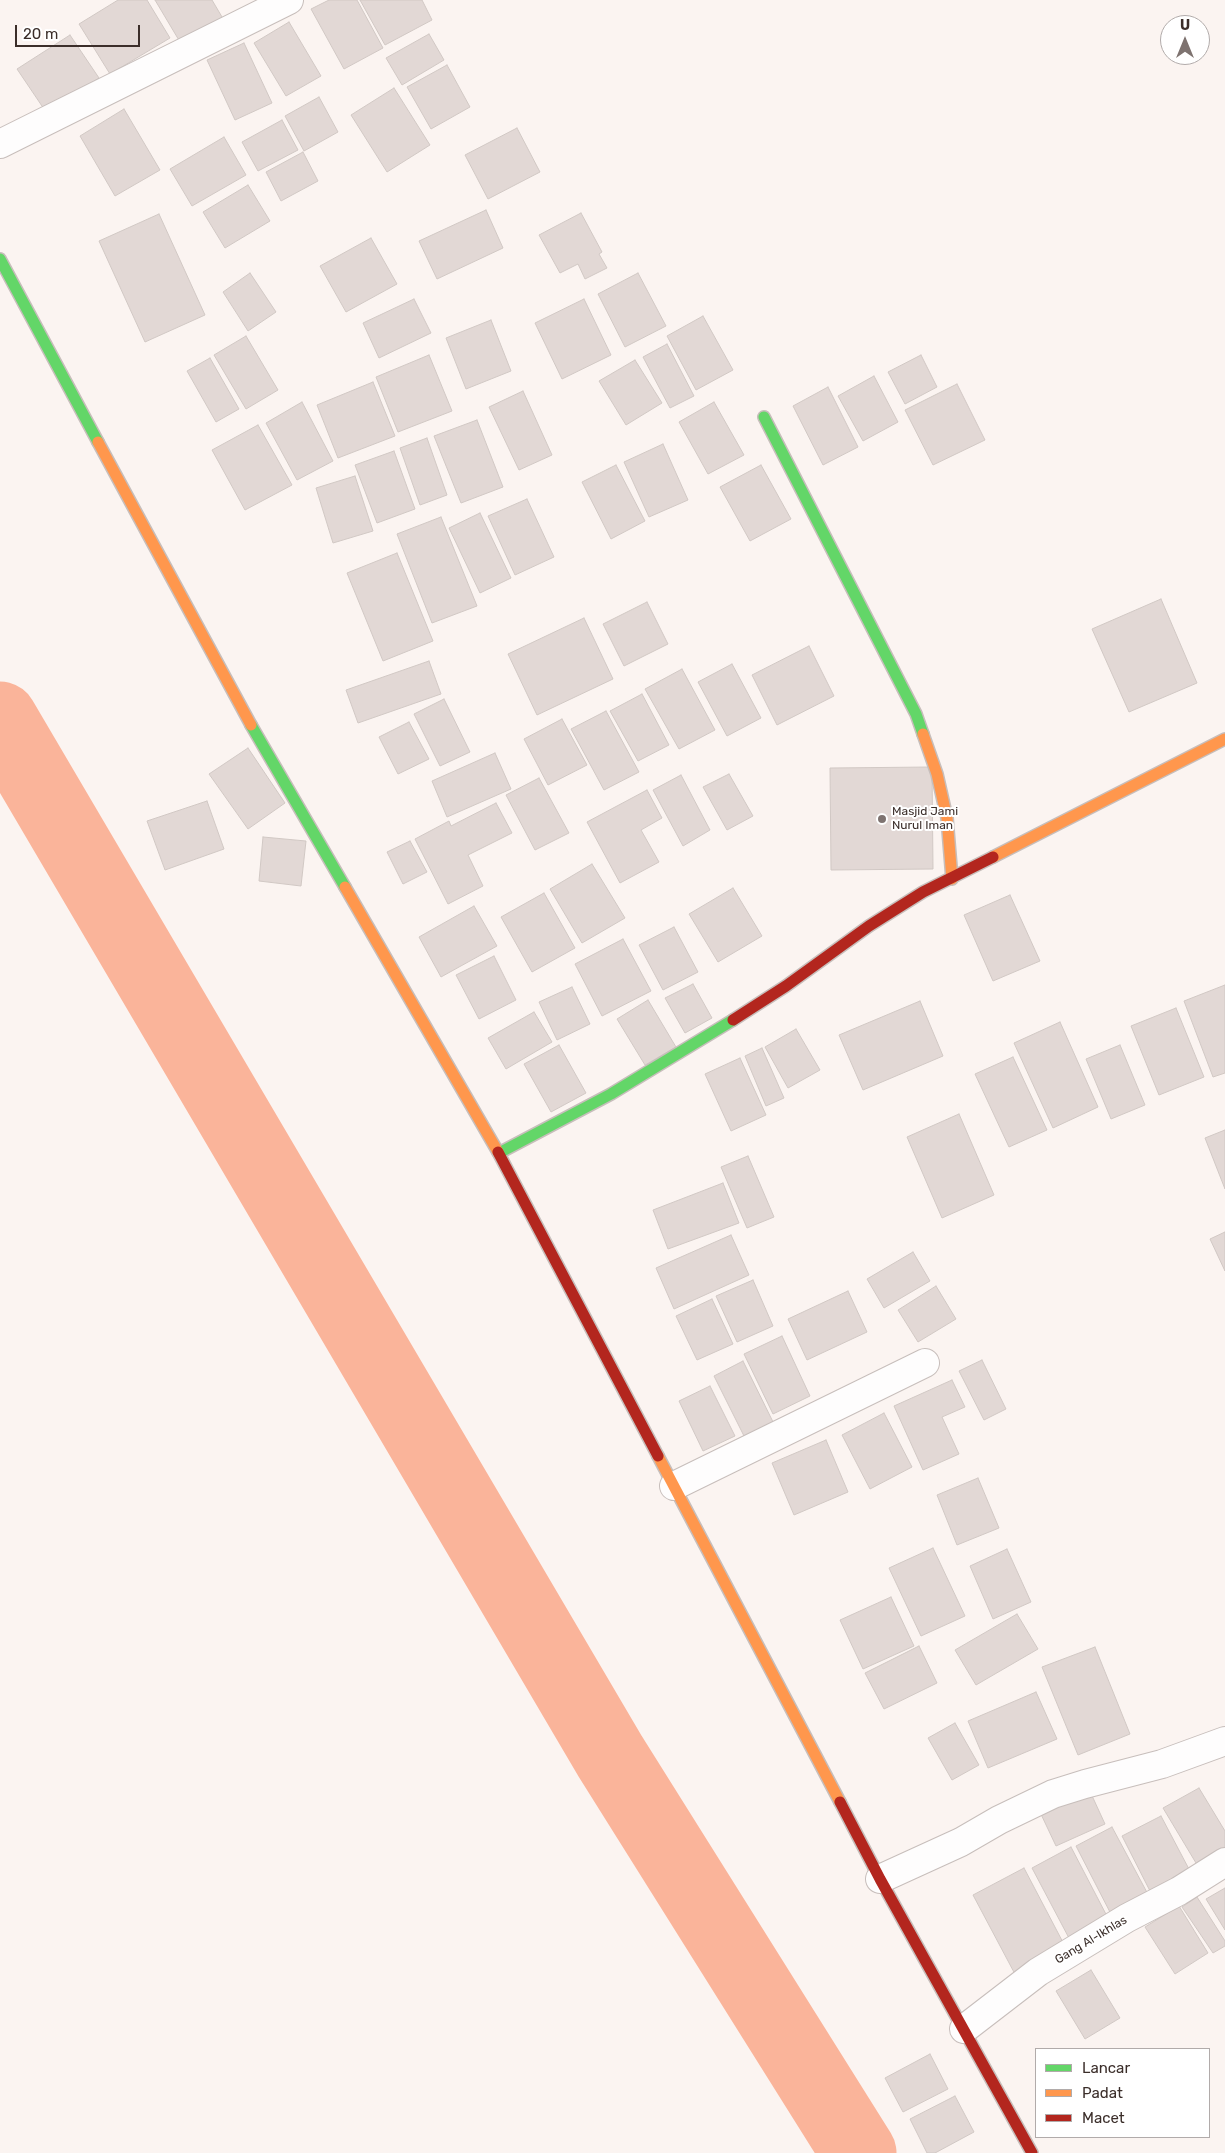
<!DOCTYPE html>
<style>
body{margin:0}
#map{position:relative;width:1225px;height:2153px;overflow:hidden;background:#fbf4f1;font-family:Rubik,sans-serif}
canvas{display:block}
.legend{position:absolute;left:1035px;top:2048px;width:175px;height:90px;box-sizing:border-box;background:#fff;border:1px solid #b1abaa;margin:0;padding:6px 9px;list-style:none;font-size:15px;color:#3b2e2a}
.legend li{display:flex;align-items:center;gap:10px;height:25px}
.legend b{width:25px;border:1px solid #b1abaa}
.north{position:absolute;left:1160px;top:15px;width:50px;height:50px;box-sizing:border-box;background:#fff;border:1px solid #b1abaa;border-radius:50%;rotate:0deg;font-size:14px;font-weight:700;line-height:20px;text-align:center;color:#3b2e2a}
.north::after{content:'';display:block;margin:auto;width:18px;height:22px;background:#7e7370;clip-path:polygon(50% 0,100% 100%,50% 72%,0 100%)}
.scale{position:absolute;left:15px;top:25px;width:125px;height:22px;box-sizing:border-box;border:2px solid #3b2e2a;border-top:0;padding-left:6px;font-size:15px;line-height:18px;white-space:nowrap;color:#3b2e2a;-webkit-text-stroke:4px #fff;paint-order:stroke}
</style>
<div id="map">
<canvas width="1225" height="2153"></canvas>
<ul class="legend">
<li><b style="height:6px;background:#63d668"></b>Lancar</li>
<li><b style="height:6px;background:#ff974d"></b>Padat</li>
<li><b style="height:6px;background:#b3261e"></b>Macet</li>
</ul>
<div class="north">U</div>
<div class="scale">20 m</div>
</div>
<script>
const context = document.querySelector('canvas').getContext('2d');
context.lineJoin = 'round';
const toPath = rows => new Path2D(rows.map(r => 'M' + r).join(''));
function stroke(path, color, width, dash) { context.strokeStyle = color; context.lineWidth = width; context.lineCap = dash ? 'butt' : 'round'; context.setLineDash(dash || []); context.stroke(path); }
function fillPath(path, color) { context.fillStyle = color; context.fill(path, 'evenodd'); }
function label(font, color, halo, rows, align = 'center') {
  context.font = font + ' Rubik,sans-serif'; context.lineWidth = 4; context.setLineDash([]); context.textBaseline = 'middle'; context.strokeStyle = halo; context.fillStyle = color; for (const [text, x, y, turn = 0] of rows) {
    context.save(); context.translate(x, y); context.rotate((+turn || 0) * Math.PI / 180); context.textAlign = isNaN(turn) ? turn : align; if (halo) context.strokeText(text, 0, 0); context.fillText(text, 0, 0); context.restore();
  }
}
const river = toPath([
 [0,719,610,1756,859,2153]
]);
const building = toPath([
 [118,0,147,0,170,38,110,74,79,24,118,0],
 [155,0,212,0,225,22,183,47,155,0],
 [329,0,357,0,383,48,344,69,311,9,329,0],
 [360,0,422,0,432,20,385,45,360,0],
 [289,22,321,76,286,96,254,43,289,22],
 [429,34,444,60,402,85,386,58,429,34],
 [70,35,99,78,46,112,17,69,70,35],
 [244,43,272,103,235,120,207,60,244,43],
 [447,65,470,107,431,129,407,87,447,65],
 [394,88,430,145,387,172,351,115,394,88],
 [319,97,338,132,304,151,285,116,319,97],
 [124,109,160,170,115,196,80,136,124,109],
 [282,120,298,150,258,171,242,142,282,120],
 [517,128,540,172,488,199,465,155,517,128],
 [224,137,246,175,192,206,170,169,224,137],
 [303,152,318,181,281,201,266,172,303,152],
 [248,185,270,221,225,248,203,212,248,185],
 [486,210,503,248,437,279,419,241,486,210],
 [581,213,602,252,599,254,607,268,585,279,578,264,560,273,539,235,581,213],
 [159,214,205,315,145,342,99,241,159,214],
 [371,238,397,284,346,312,320,266,371,238],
 [250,273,276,312,248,331,223,292,250,273],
 [638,273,666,326,625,347,598,294,638,273],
 [414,299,431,333,379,358,363,323,414,299],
 [584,299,611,355,562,379,535,323,584,299],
 [703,316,733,370,696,390,667,336,703,316],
 [491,320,511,371,466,389,446,338,491,320],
 [246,336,278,390,246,409,214,355,246,336],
 [667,344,694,396,670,408,643,357,667,344],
 [429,355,452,411,398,432,376,377,429,355],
 [921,355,937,387,905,404,888,372,921,355],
 [210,358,239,409,216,422,187,371,210,358],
 [635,360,662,403,626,425,599,381,635,360],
 [874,376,898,422,863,441,838,396,874,376],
 [373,382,395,436,338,458,317,405,373,382],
 [957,384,985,440,933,465,905,410,957,384],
 [828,387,858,447,823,465,793,406,828,387],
 [523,391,552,455,519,470,489,407,523,391],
 [302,402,333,461,297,480,266,423,302,402],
 [714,402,744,455,708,474,679,422,714,402],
 [477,420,503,487,461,503,434,436,477,420],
 [258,425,292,485,245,510,212,450,258,425],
 [427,438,447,495,420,505,400,448,427,438],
 [663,444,688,500,649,517,624,462,663,444],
 [394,451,415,509,377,523,355,465,394,451],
 [616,465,645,521,611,539,582,482,616,465],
 [761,465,791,519,750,541,720,487,761,465],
 [355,476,373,531,333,543,316,488,355,476],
 [527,499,554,557,515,575,488,516,527,499],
 [480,513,511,578,480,593,449,528,480,513],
 [441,517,477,606,432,623,397,534,441,517],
 [397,553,433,641,383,661,347,573,397,553],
 [1161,599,1197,683,1129,712,1092,629,1161,599],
 [647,602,668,644,624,666,603,624,647,602],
 [584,618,613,679,537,715,508,654,584,618],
 [809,646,834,696,777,725,752,675,809,646],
 [429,661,441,694,358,723,346,690,429,661],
 [732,664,761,718,727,736,698,682,732,664],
 [682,669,715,730,679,749,645,689,682,669],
 [642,694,669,745,638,761,610,711,642,694],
 [444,699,470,752,440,766,414,714,444,699],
 [606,711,639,772,604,790,571,729,606,711],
 [562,719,587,765,548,785,524,739,562,719],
 [409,722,429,759,398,774,379,737,409,722],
 [248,748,285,803,248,829,209,774,248,748],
 [495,753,511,789,447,817,432,781,495,753],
 [932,767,933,869,831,870,830,768,932,767],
 [729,774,753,816,727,830,703,787,729,774],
 [681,775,710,830,683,846,653,790,681,775],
 [539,778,569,833,535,850,506,795,539,778],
 [647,790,662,818,641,830,659,862,620,883,587,822,647,790],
 [207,801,224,849,165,870,147,821,207,801],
 [496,803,512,833,468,855,483,886,448,904,415,839,449,821,451,826,496,803],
 [263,837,306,841,301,886,259,881,263,837],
 [410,841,427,872,403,884,387,852,410,841],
 [592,864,625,918,582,943,550,889,592,864],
 [733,888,762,936,718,962,689,914,733,888],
 [544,893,575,948,532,972,501,917,544,893],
 [1010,895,1040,961,993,981,964,915,1010,895],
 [474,906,497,946,441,977,419,937,474,906],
 [674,927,698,972,663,990,639,945,674,927],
 [623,939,651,991,602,1016,575,964,623,939],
 [494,956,516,1000,479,1019,456,975,494,956],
 [693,984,712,1018,685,1033,665,998,693,984],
 [1225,985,1225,1073,1213,1077,1184,1001,1225,985],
 [572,987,590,1024,557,1040,539,1002,572,987],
 [648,1000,676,1047,645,1065,617,1019,648,1000],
 [920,1001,943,1056,863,1090,839,1035,920,1001],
 [1176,1008,1204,1077,1159,1095,1131,1026,1176,1008],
 [534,1012,552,1042,506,1069,488,1038,534,1012],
 [1060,1022,1098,1107,1053,1128,1014,1043,1060,1022],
 [796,1029,820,1070,788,1088,765,1047,796,1029],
 [559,1045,586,1093,551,1112,524,1064,559,1045],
 [1120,1045,1145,1105,1111,1119,1086,1059,1120,1045],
 [762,1048,784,1098,766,1106,745,1056,762,1048],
 [1013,1057,1047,1130,1009,1147,975,1074,1013,1057],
 [740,1058,766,1115,731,1131,705,1074,740,1058],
 [959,1114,994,1195,942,1218,907,1137,959,1114],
 [1225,1130,1225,1189,1205,1138,1225,1130],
 [748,1156,774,1217,747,1228,721,1167,748,1156],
 [723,1183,739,1223,668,1249,653,1210,723,1183],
 [1225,1232,1225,1271,1210,1239,1225,1232],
 [731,1235,749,1275,674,1309,656,1268,731,1235],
 [913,1252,930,1281,884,1308,867,1279,913,1252],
 [753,1280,773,1326,737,1342,716,1296,753,1280],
 [936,1286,956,1319,918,1342,898,1310,936,1286],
 [848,1291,867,1332,807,1360,788,1319,848,1291],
 [712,1299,733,1344,697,1360,676,1316,712,1299],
 [782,1336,810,1396,773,1414,744,1354,782,1336],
 [982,1360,1006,1409,984,1420,959,1371,982,1360],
 [743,1361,777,1430,748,1444,714,1376,743,1361],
 [952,1380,965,1407,942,1417,959,1454,923,1470,894,1406,952,1380],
 [710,1386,735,1436,703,1451,679,1401,710,1386],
 [884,1413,912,1467,870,1489,842,1435,884,1413],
 [826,1440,848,1492,794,1515,772,1463,826,1440],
 [978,1478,999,1528,957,1545,937,1495,978,1478],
 [933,1548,965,1616,921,1636,889,1568,933,1548],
 [1007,1549,1031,1602,993,1619,970,1566,1007,1549],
 [891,1597,914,1646,863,1669,840,1620,891,1597],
 [1017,1614,1038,1649,976,1685,955,1650,1017,1614],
 [919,1646,937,1683,884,1709,865,1673,919,1646],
 [1095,1647,1130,1734,1078,1755,1042,1667,1095,1647],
 [1036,1692,1057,1739,988,1768,968,1721,1036,1692],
 [955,1723,979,1765,952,1780,928,1738,955,1723],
 [1088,1787,1105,1824,1056,1846,1039,1810,1088,1787],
 [1199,1788,1225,1831,1225,1853,1199,1868,1163,1808,1199,1788],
 [1161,1816,1190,1871,1150,1891,1122,1836,1161,1816],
 [1112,1827,1150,1898,1113,1918,1076,1846,1112,1827],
 [1071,1847,1109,1920,1070,1940,1032,1868,1071,1847],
 [1024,1868,1067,1950,1016,1976,973,1895,1024,1868],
 [1225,1888,1225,1930,1206,1899,1225,1888],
 [1197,1897,1225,1941,1225,1946,1213,1953,1182,1907,1197,1897],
 [1179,1906,1208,1953,1175,1974,1145,1927,1179,1906],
 [1091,1970,1120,2018,1085,2039,1056,1991,1091,1970],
 [930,2054,948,2089,903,2112,885,2078,930,2054],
 [955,2096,974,2132,935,2153,927,2153,910,2119,955,2096]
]);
const street = toPath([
 [0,144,289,0],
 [674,1486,925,1363],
 [880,1879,961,1842,999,1820,1053,1794,1085,1784,1162,1764,1225,1741],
 [964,2029,1038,1972,1127,1918,1179,1891,1225,1862]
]);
const fast = toPath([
 [0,259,98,442],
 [764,417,916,714,923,734],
 [251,725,345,887],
 [499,1153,611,1094,733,1020]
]);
const slow = toPath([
 [98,442,251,725],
 [923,734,937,774,947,818,952,879],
 [993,857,1225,739],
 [345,887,498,1152],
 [658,1456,840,1802]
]);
const jam = toPath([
 [733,1020,786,986,869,926,923,892,993,857],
 [498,1152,658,1456],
 [840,1802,880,1879,1032,2153]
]);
const markers = [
 [882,819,5,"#7e7370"]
];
const poiNames = [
 ["Masjid Jami",892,812],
 ["Nurul Iman",892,826]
];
const streetNames = [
 ["Gang Al-Ikhlas",1091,1940,-31]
];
stroke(river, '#fab49a', 75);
fillPath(building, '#e2d8d5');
stroke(building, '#d1c8c4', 1);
stroke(street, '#c7bebb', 30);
stroke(fast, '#c7bebb', 14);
stroke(slow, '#c7bebb', 14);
stroke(jam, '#c7bebb', 14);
stroke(street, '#fefdfd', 28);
stroke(fast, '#63d668', 11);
stroke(slow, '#ff974d', 11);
stroke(jam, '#b3261e', 11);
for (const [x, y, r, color] of markers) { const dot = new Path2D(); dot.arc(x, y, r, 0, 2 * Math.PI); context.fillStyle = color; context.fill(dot); stroke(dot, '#fff', 2); }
label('12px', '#3b2e2a', '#fff', poiNames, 'left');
label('12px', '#3b2e2a', '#fff', streetNames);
</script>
